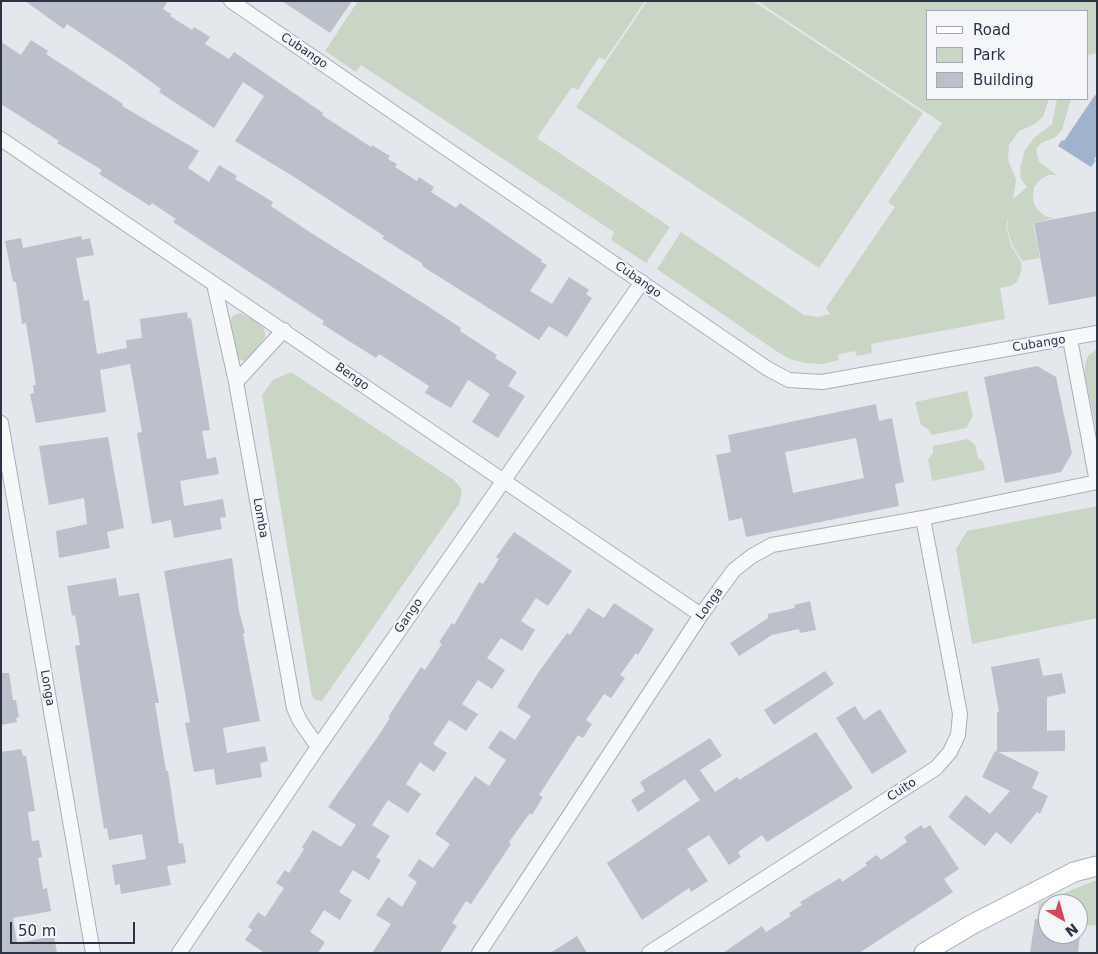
<!DOCTYPE html>
<style>
body{margin:0}
#map{position:relative;width:1098px;height:954px;overflow:hidden;background:#e4e7ec;font-family:"DejaVu Sans",sans-serif}
canvas{display:block}
.frame{position:absolute;inset:0;border:2px solid #2b3445;pointer-events:none}
.legend{position:absolute;left:926px;top:10px;width:162px;height:90px;box-sizing:border-box;background:#f4f6f9;border:1px solid #a4a8b1;margin:0;padding:6px 9px;list-style:none;font-size:15px;color:#2b3445}
.legend li{display:flex;align-items:center;gap:10px;height:25px}
.legend b{width:25px;border:1px solid #a4a8b1}
.north{position:absolute;left:1038px;top:894px;width:50px;height:50px;box-sizing:border-box;background:#f4f6f9;border:1px solid #a4a8b1;border-radius:50%;rotate:142deg;font-size:14px;font-weight:700;line-height:20px;text-align:center;color:#2b3445}
.north::after{content:'';display:block;margin:auto;width:18px;height:22px;background:#d1495b;clip-path:polygon(50% 0,100% 100%,50% 72%,0 100%)}
.scale{position:absolute;left:10px;top:922px;width:125px;height:22px;box-sizing:border-box;border:2px solid #2b3445;border-top:0;padding-left:6px;font-size:15px;line-height:18px;white-space:nowrap;color:#2b3445;-webkit-text-stroke:4px #f4f6f9;paint-order:stroke}
</style>
<div id="map">
<canvas width="1098" height="954"></canvas>
<div class="frame"></div>
<ul class="legend">
<li><b style="height:6px;background:#fff"></b>Road</li>
<li><b style="height:14px;background:#c9d6c5"></b>Park</li>
<li><b style="height:14px;background:#bbc0ca"></b>Building</li>
</ul>
<div class="north">N</div>
<div class="scale">50 m</div>
</div>
<script>
const context = document.querySelector('canvas').getContext('2d');
context.lineJoin = 'round';
function fillPath(path, color) { context.fillStyle = color; context.fill(path, 'evenodd'); }
const toPath = rows => new Path2D(rows.map(r => 'M' + r).join(''));
function stroke(path, color, width, dash) { context.strokeStyle = color; context.lineWidth = width; context.lineCap = dash ? 'butt' : 'round'; context.setLineDash(dash || []); context.stroke(path); }
function label(font, color, halo, rows, align = 'center') {
  context.font = font + ' "DejaVu Sans",sans-serif'; context.lineWidth = 4; context.setLineDash([]); context.textBaseline = 'middle'; context.strokeStyle = halo; context.fillStyle = color; for (const [text, x, y, turn = 0] of rows) {
    context.save(); context.translate(x, y); context.rotate((+turn || 0) * Math.PI / 180); context.textAlign = isNaN(turn) ? turn : align; if (halo) context.strokeText(text, 0, 0); context.fillText(text, 0, 0); context.restore();
  }
}
const green = toPath([
 [358,1,645,1,605,60,599,57,578,90,572,87,537,138,670,227,646,263,611,240,614,232,361,65,356,72,325,51],
 [647,1,753,1,923,113,819,268,576,107],
 [757,1,1097,1,1097,53,1087,55,1087,11,927,11,927,99,1049,99,1043,117,1035,124,1019,131,1009,145,1008,160,1016,180,1013,199,1027,187,1021,179,1020,168,1025,150,1035,137,1052,124,1057,99,1071,99,1062,130,1054,138,1041,143,1036,149,1039,162,1057,175,1048,175,1040,180,1034,187,1033,195,1034,204,1038,210,1045,216,1054,218,1033,223,1040,258,1022,261,1012,244,1007,228,1009,213,1006,228,1011,245,1021,262,1022,269,1017,282,1011,286,1000,288,1005,319,871,344,872,353,857,356,855,351,837,355,839,360,822,364,805,363,790,359,776,351,657,269,681,232,804,315,818,317,830,314,826,308,895,207,888,202,942,123],
 [240,313,261,324,265,332,265,337,253,356,243,361,237,358,230,321,233,316],
 [1097,349,1097,434,1085,376,1085,365,1088,356],
 [291,372,454,480,462,490,459,504,322,701,315,700,312,696,262,395,273,380],
 [967,391,973,416,966,428,932,435,928,429,921,425,915,402],
 [968,439,975,445,978,458,983,461,985,470,932,481,928,459,933,453,933,446],
 [1097,506,1097,618,972,644,956,549,967,531],
 [1097,880,1097,926,1078,924,1078,904,1048,904,1048,920,1037,919,1039,903]
]);
const water = toPath([
 [1095,95,1097,96,1097,155,1094,159,1096,160,1091,167,1058,146,1062,140,1064,141]
]);
const building = toPath([
 [25,1,168,1,163,9,171,14,170,16,192,30,194,27,210,37,205,44,229,59,234,52,323,113,322,115,371,147,372,145,390,156,388,159,397,164,395,167,417,181,419,177,434,187,431,192,456,208,460,203,542,260,541,262,547,265,530,291,552,304,569,277,589,290,586,294,592,298,567,337,549,326,539,340,422,266,423,264,382,238,384,236,294,177,235,141,264,96,243,82,214,128,159,92,161,89,124,62,67,24,64,29],
 [282,1,352,1,330,33],
 [31,40,48,51,46,54,123,104,122,106,199,151,188,168,209,182,219,165,237,176,235,179,273,202,271,206,308,231,423,303,461,328,460,331,497,355,495,358,517,372,508,386,525,396,498,438,472,422,490,394,468,380,451,408,425,393,429,386,379,354,376,358,322,324,324,321,173,222,176,219,152,203,150,206,99,174,102,170,57,143,59,141,1,104,1,42,21,55],
 [1097,211,1097,296,1049,305,1034,223],
 [81,236,82,240,90,238,94,255,76,258,84,301,89,300,97,354,127,348,126,340,142,338,140,319,187,312,188,319,191,318,210,430,202,431,207,459,216,457,219,474,180,481,184,506,223,499,226,517,220,518,222,529,174,538,171,520,152,524,137,433,142,432,130,364,100,370,106,412,36,423,30,394,34,393,33,385,36,385,26,323,22,324,16,282,13,282,5,241,21,238,23,248],
 [1037,366,1056,377,1072,453,1061,472,1005,483,984,377],
 [876,404,879,421,892,418,904,482,895,484,899,506,746,537,742,518,729,521,716,455,731,452,728,435],
 [856,438,864,478,793,493,785,452],
 [108,437,124,528,107,532,110,548,59,558,56,531,87,524,84,498,49,505,39,446],
 [514,532,572,571,548,606,536,598,521,621,535,630,522,651,501,638,487,658,505,670,492,689,478,680,462,704,478,714,466,731,449,720,433,744,447,753,434,772,420,762,406,784,421,794,408,813,388,800,372,825,390,836,376,857,381,860,369,880,353,870,339,892,352,900,340,920,324,910,310,932,325,942,318,953,265,953,245,940,252,930,248,927,258,912,265,917,284,888,276,883,285,870,289,873,304,849,302,847,313,830,341,847,356,825,328,807,381,732,390,718,388,717,421,667,425,670,442,644,439,642,452,623,454,625,479,582,483,584,499,559,496,557],
 [232,558,239,611,245,633,243,634,260,721,223,728,227,753,265,746,268,761,260,763,262,777,216,785,214,769,194,772,185,723,190,722,164,571],
 [116,578,119,596,139,593,159,703,155,703,166,771,168,771,179,844,183,843,186,863,167,866,171,885,121,894,120,884,115,885,112,865,146,859,142,834,109,840,107,828,104,829,75,646,80,645,75,615,72,616,67,586],
 [810,601,816,630,800,633,799,629,772,635,739,656,730,643,768,618,768,614,795,608,794,605],
 [614,603,654,629,638,655,636,653,620,675,625,678,611,698,604,694,586,720,592,724,583,738,578,735,539,795,543,797,532,815,530,813,509,842,511,844,471,904,466,901,452,923,457,926,440,953,372,953,391,924,376,915,388,897,402,907,417,882,408,876,419,859,433,868,450,844,435,834,475,776,489,786,506,760,488,748,500,730,515,740,531,716,517,707,538,673,567,633,570,635,588,608,604,618],
 [1039,658,1043,676,1062,673,1066,693,1047,697,1047,731,1065,730,1065,751,998,752,1039,772,1032,788,1048,796,1040,814,1037,812,1011,844,996,832,985,846,948,817,966,795,990,814,1010,791,982,777,995,751,997,752,997,712,999,712,991,667],
 [825,671,834,684,774,725,764,710],
 [1,673,9,673,13,700,16,700,19,717,16,718,17,722,1,725],
 [855,706,864,720,880,709,907,752,872,774,836,718],
 [816,732,853,788,767,842,762,835,738,852,741,857,729,865,709,835,687,849,708,881,691,892,689,888,642,920,607,863,700,800,685,779,638,812,631,800,645,791,640,782,710,738,722,756,700,770,715,792,737,777,739,780],
 [21,749,23,756,26,756,35,811,28,812,32,841,39,840,42,857,38,858,43,889,47,888,51,911,13,918,17,943,54,936,57,953,1,953,1,752],
 [921,825,924,829,930,825,959,869,944,879,953,892,859,953,723,953,762,926,766,932,791,916,789,913,802,905,800,902,840,878,842,882,867,865,865,863,877,855,881,860,907,842,904,837],
 [1035,919,1048,920,1048,934,1080,934,1078,953,1030,953],
 [577,936,587,953,550,953]
]);
const street = toPath([
 [231,1,768,369,789,380,822,382,1097,333],
 [1,139,701,615],
 [214,284,236,382,294,708,300,721,318,747],
 [1070,339,1097,482],
 [236,382,284,330],
 [1,423,93,953],
 [179,953,318,747,642,282],
 [479,953,701,615,734,570,752,556,772,545,923,518,1097,482],
 [649,953,936,768,950,752,958,735,960,714,923,518]
]);
const secondary = toPath([
 [924,953,971,925,1074,872,1097,866]
]);
const streetNames = [
 ["Cubango",304,51,34],
 ["Cubango",638,280,35],
 ["Cubango",1039,344,-9],
 ["Bengo",352,377,35],
 ["Lomba",260,518,80],
 ["Longa",710,604,-54],
 ["Gango",409,616,-55],
 ["Longa",47,688,80],
 ["Cuito",902,790,-33]
];
fillPath(green, '#c9d6c5');
fillPath(water, '#9fb4cc');
fillPath(building, '#bbc0ca');
stroke(street, '#a9aeb7', 16);
stroke(secondary, '#a9aeb7', 21);
stroke(street, '#f7f8fa', 14);
stroke(secondary, '#fff', 19);
label('12px', '#2b3445', '#f4f6f9', streetNames);
</script>
